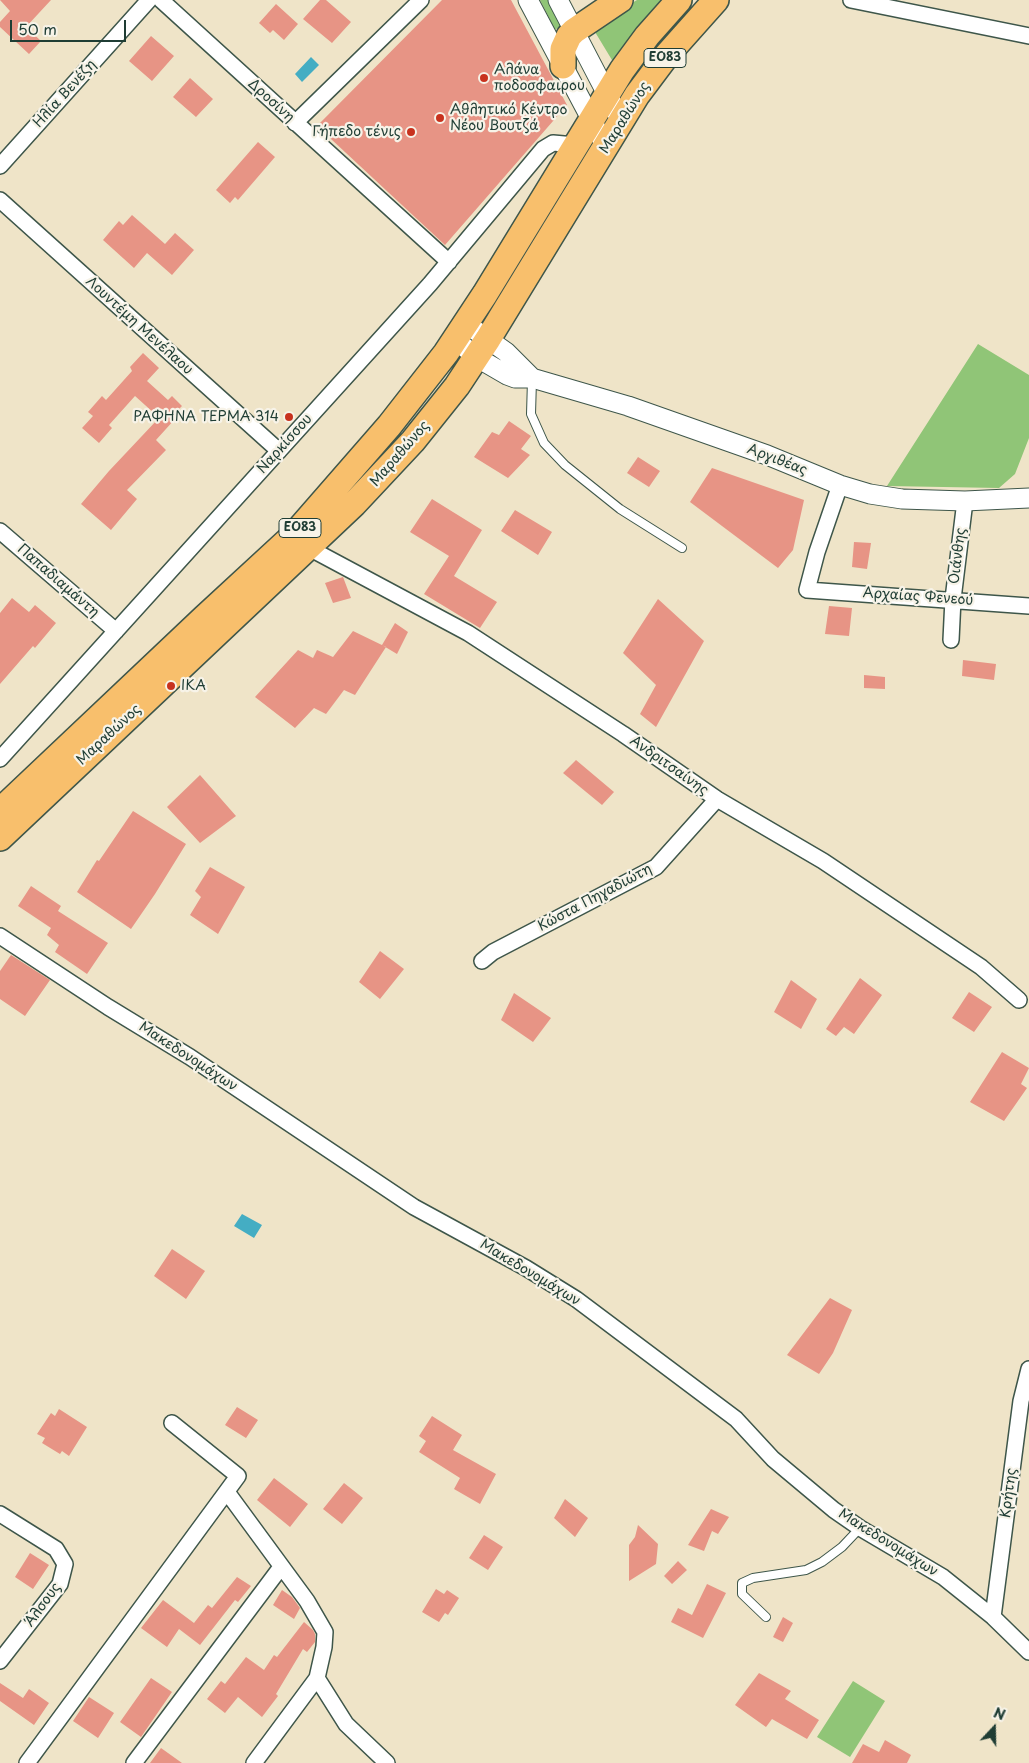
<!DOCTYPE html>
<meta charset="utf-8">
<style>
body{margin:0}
#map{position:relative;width:1029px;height:1763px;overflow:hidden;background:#efe4c8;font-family:"Playpen Sans",sans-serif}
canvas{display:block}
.north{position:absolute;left:969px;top:1703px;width:50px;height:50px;-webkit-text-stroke:4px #f7f3e8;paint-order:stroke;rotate:21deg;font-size:14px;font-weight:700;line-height:20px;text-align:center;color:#1f3d34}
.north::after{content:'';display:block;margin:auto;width:18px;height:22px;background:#1f3d34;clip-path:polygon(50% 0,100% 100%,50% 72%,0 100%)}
.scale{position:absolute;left:10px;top:20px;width:116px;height:22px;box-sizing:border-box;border:2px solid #1f3d34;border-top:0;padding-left:6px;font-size:15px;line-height:18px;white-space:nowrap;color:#1f3d34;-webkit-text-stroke:4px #f7f3e8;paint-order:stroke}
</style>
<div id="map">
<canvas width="1029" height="1763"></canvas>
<div class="north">N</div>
<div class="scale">50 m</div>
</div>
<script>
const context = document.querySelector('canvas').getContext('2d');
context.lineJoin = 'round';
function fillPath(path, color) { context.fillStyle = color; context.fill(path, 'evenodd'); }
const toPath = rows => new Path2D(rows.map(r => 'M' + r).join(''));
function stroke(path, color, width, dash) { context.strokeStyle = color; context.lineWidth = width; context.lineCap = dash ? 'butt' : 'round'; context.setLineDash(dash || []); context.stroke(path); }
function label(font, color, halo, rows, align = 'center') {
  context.font = font + ' "Playpen Sans",sans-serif'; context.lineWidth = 4.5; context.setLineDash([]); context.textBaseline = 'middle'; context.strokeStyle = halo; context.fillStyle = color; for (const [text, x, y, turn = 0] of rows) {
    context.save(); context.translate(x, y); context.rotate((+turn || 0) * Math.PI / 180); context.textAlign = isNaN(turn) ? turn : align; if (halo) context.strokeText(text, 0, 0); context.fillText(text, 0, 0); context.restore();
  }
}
const green = toPath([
 [540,0,551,0,563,24,555,30],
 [637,0,665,0,615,65,592,27],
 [978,344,1029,375,1029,438,1015,474,999,488,887,486],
 [853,1681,885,1701,850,1757,817,1737]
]);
const water = toPath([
 [311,57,319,65,302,82,295,74],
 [242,1214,262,1225,254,1238,234,1226]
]);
const building = toPath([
 [0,0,51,0,26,27,41,41,29,54,0,27,0,22,10,11],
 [320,0,326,0,351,22,332,43,303,19],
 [442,0,511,0,567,105,445,245,317,126],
 [276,4,298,24,284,40,273,30,270,33,259,23],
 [151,36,174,56,152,81,129,61],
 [190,78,213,99,196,117,173,97],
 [258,142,275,157,238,200,235,197,230,203,216,190],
 [132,215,165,244,175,233,194,250,172,275,147,253,134,268,103,240,119,221,123,225],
 [143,353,159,368,147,381,168,400,172,396,182,406,172,416,175,419,156,440,166,450,127,490,137,499,111,530,81,504,109,471,157,420,153,416,155,414,135,396,109,425,112,428,99,443,82,428,93,416,88,412,102,396,106,400,132,371,130,367],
 [509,421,531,436,521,449,530,455,508,478,474,457,492,432,499,435],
 [638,457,660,471,649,487,627,473],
 [712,468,804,500,793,550,778,568,690,502],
 [432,499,482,530,454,576,497,602,480,628,424,594,449,556,410,532],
 [515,510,552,532,538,555,501,531],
 [854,542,871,543,867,569,852,567],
 [343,577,351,598,333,603,325,583],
 [12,598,29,612,35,605,56,623,35,648,33,646,0,684,0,613],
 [658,599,704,641,656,727,640,714,656,685,623,653],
 [829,606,852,608,849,636,825,634],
 [395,623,408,632,397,654,382,645],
 [353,631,386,647,355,695,344,690,326,714,314,708,295,728,255,697,298,650,313,658,317,650,333,657],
 [963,660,996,664,994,680,962,676],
 [864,675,885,677,885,689,864,688],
 [576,760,614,792,602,805,563,773],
 [200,775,236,816,200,843,167,807],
 [133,811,186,844,155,894,131,929,77,892,97,860,99,861],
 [210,867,245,887,218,934,190,915,201,897,195,891],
 [31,886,61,906,58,911,108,943,87,974,55,952,59,945,47,935,51,928,18,906],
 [380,951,404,969,380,999,359,982],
 [11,955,50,980,25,1016,0,999,0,971],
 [860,978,882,995,854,1034,844,1027,836,1036,826,1029],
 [791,980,817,999,801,1029,774,1012],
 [969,992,992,1007,974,1032,952,1018],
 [514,993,551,1018,533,1042,501,1020],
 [1002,1052,1029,1068,1021,1084,1027,1088,1004,1121,970,1102],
 [172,1249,205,1271,186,1299,154,1276],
 [830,1298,852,1310,833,1353,819,1374,787,1355],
 [237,1407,258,1420,246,1438,225,1425],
 [59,1409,87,1427,69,1456,62,1451,60,1454,42,1443,45,1438,37,1434,51,1413,55,1416],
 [432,1416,462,1435,453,1450,496,1474,480,1504,454,1489,460,1478,419,1452,426,1441,419,1436],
 [274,1478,308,1504,290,1527,257,1500],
 [344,1483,363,1498,342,1524,323,1509],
 [565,1499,588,1518,575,1537,554,1518],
 [711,1509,729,1517,718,1534,712,1531,704,1551,688,1545],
 [638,1525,658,1544,656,1564,629,1581,629,1545,635,1537],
 [484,1535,503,1547,488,1570,469,1558],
 [30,1553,49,1565,33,1589,15,1577],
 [678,1561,687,1570,672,1584,664,1576],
 [237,1577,251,1586,238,1602,235,1600,200,1645,179,1629,167,1647,141,1628,163,1600,194,1623,208,1605,212,1608],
 [707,1584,726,1593,703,1638,671,1622,678,1608,692,1615],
 [436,1589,444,1594,447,1590,459,1598,448,1615,445,1613,439,1622,422,1612],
 [282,1590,292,1597,300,1608,294,1619,273,1605],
 [783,1617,793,1623,783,1642,773,1637],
 [304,1622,313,1630,315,1634,315,1642,307,1652,303,1649,276,1694,278,1696,262,1717,238,1697,225,1713,207,1699,221,1681,225,1684,246,1657,264,1670,274,1655,277,1657],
 [759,1673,791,1691,785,1699,819,1720,807,1739,772,1719,766,1727,735,1705],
 [151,1678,172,1692,141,1737,120,1722],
 [0,1683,23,1698,29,1689,49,1703,34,1725,0,1701],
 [89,1697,114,1713,98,1738,73,1721],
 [885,1740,911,1755,907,1763,852,1763,863,1744,879,1752],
 [161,1748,182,1763,150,1763]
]);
const service = toPath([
 [532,380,531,414,544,443,565,465,620,509,682,548],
 [766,1617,742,1594,742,1583,753,1578,806,1570,822,1562,842,1547,860,1528]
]);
const minor = toPath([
 [161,0,449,262],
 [851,0,1029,36],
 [295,123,421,0],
 [0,166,149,0],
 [0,200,279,451],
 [840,485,817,552,807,590,1029,606],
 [0,531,116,631],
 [309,548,468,633,623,734,717,799,823,861,981,967,1019,1000],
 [951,640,953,599,965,501],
 [0,759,430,284,543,149,553,143,575,145],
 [0,936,108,1007,190,1057,414,1207,526,1268,576,1299,736,1419,773,1459,834,1510,860,1528,943,1577,993,1617,1029,1652],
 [482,961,493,952,656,867,717,799],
 [227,1492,307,1601,325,1632,324,1647,317,1678,346,1724,387,1763],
 [0,1514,56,1549,65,1564,60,1584,0,1661],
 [993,1617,1021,1401,1029,1369],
 [27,1763,238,1476,172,1423],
 [134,1763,281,1567],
 [254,1763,317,1678]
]);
const tertiary = toPath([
 [528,0,606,147],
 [558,0,621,121],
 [465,323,506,352,532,378],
 [455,339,476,357,507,375,515,378,532,378,628,406,767,455,840,485,870,494,902,499,965,501,1029,498]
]);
const primary = toPath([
 [563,66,563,49,569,36,574,31,620,0],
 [0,811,204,618,294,535,389,426,446,353,485,294,622,70,647,36,679,0],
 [0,838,354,504,413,441,457,386,488,339,637,95,667,55,716,0]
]);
const markers = [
 [484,78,5,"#c8321e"],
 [440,118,5,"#c8321e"],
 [411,132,5,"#c8321e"],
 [289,417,5,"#c8321e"],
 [171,686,5,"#c8321e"]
];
const shields = [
 [665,58,42],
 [300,528,42]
];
const shieldNames = [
 ["ΕΟ83",665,58],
 ["ΕΟ83",300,528]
];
const poiNames = [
 ["Αλάνα",494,70],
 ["ποδοσφαιρου",494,86],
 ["Αθλητικό Κέντρο",450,110],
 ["Νέου Βουτζά",450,126],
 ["Γήπεδο τένις",401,132,"right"],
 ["ΡΑΦΗΝΑ ΤΕΡΜΑ 314",279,417,"right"],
 ["ΙΚΑ",181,686]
];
const streetNames = [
 ["Ηλία Βενέζη",65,94,-48],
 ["Δροσίνη",271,101,42],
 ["Μαραθώνος",625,118,-58],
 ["Λουντέμη Μενέλαου",139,326,42],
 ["Ναρκίσσου",285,444,-48],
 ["Μαραθώνος",400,454,-49],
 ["Αργιθέας",777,460,21],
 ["Οιάνθης",958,556,-83],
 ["Παπαδιαμάντη",58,581,41],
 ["Αρχαίας Φενεού",918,597,4],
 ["Μαραθώνος",109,735,-43],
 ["Ανδριτσαίνης",669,766,35],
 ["Κώστα Πηγαδιώτη",595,898,-28],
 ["Μακεδονομάχων",188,1057,33],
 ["Μακεδονομάχων",530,1273,31],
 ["Κρήτης",1009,1493,-83],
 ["Μακεδονομάχων",888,1543,32],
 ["Άλσους",43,1605,-54]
];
fillPath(green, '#90c577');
fillPath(water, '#44adc3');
fillPath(building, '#e79485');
stroke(service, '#3e564a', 10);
stroke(minor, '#3e564a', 18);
stroke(tertiary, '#3e564a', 21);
stroke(primary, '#3e564a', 28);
stroke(service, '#fff', 8);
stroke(minor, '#fff', 15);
stroke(tertiary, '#fff', 19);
stroke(primary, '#f8bf6c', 25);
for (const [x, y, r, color] of markers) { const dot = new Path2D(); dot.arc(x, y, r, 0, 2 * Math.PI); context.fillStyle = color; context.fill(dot); stroke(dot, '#f7f3e8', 2); }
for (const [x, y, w] of shields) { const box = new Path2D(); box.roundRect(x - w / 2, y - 9.5, w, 19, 4); context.fillStyle = '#f7f3e8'; context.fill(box); stroke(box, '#1f3d34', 1); }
label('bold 12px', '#1f3d34', null, shieldNames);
label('14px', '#1f3d34', '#f7f3e8', poiNames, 'left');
label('14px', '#1f3d34', '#f7f3e8', streetNames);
</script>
